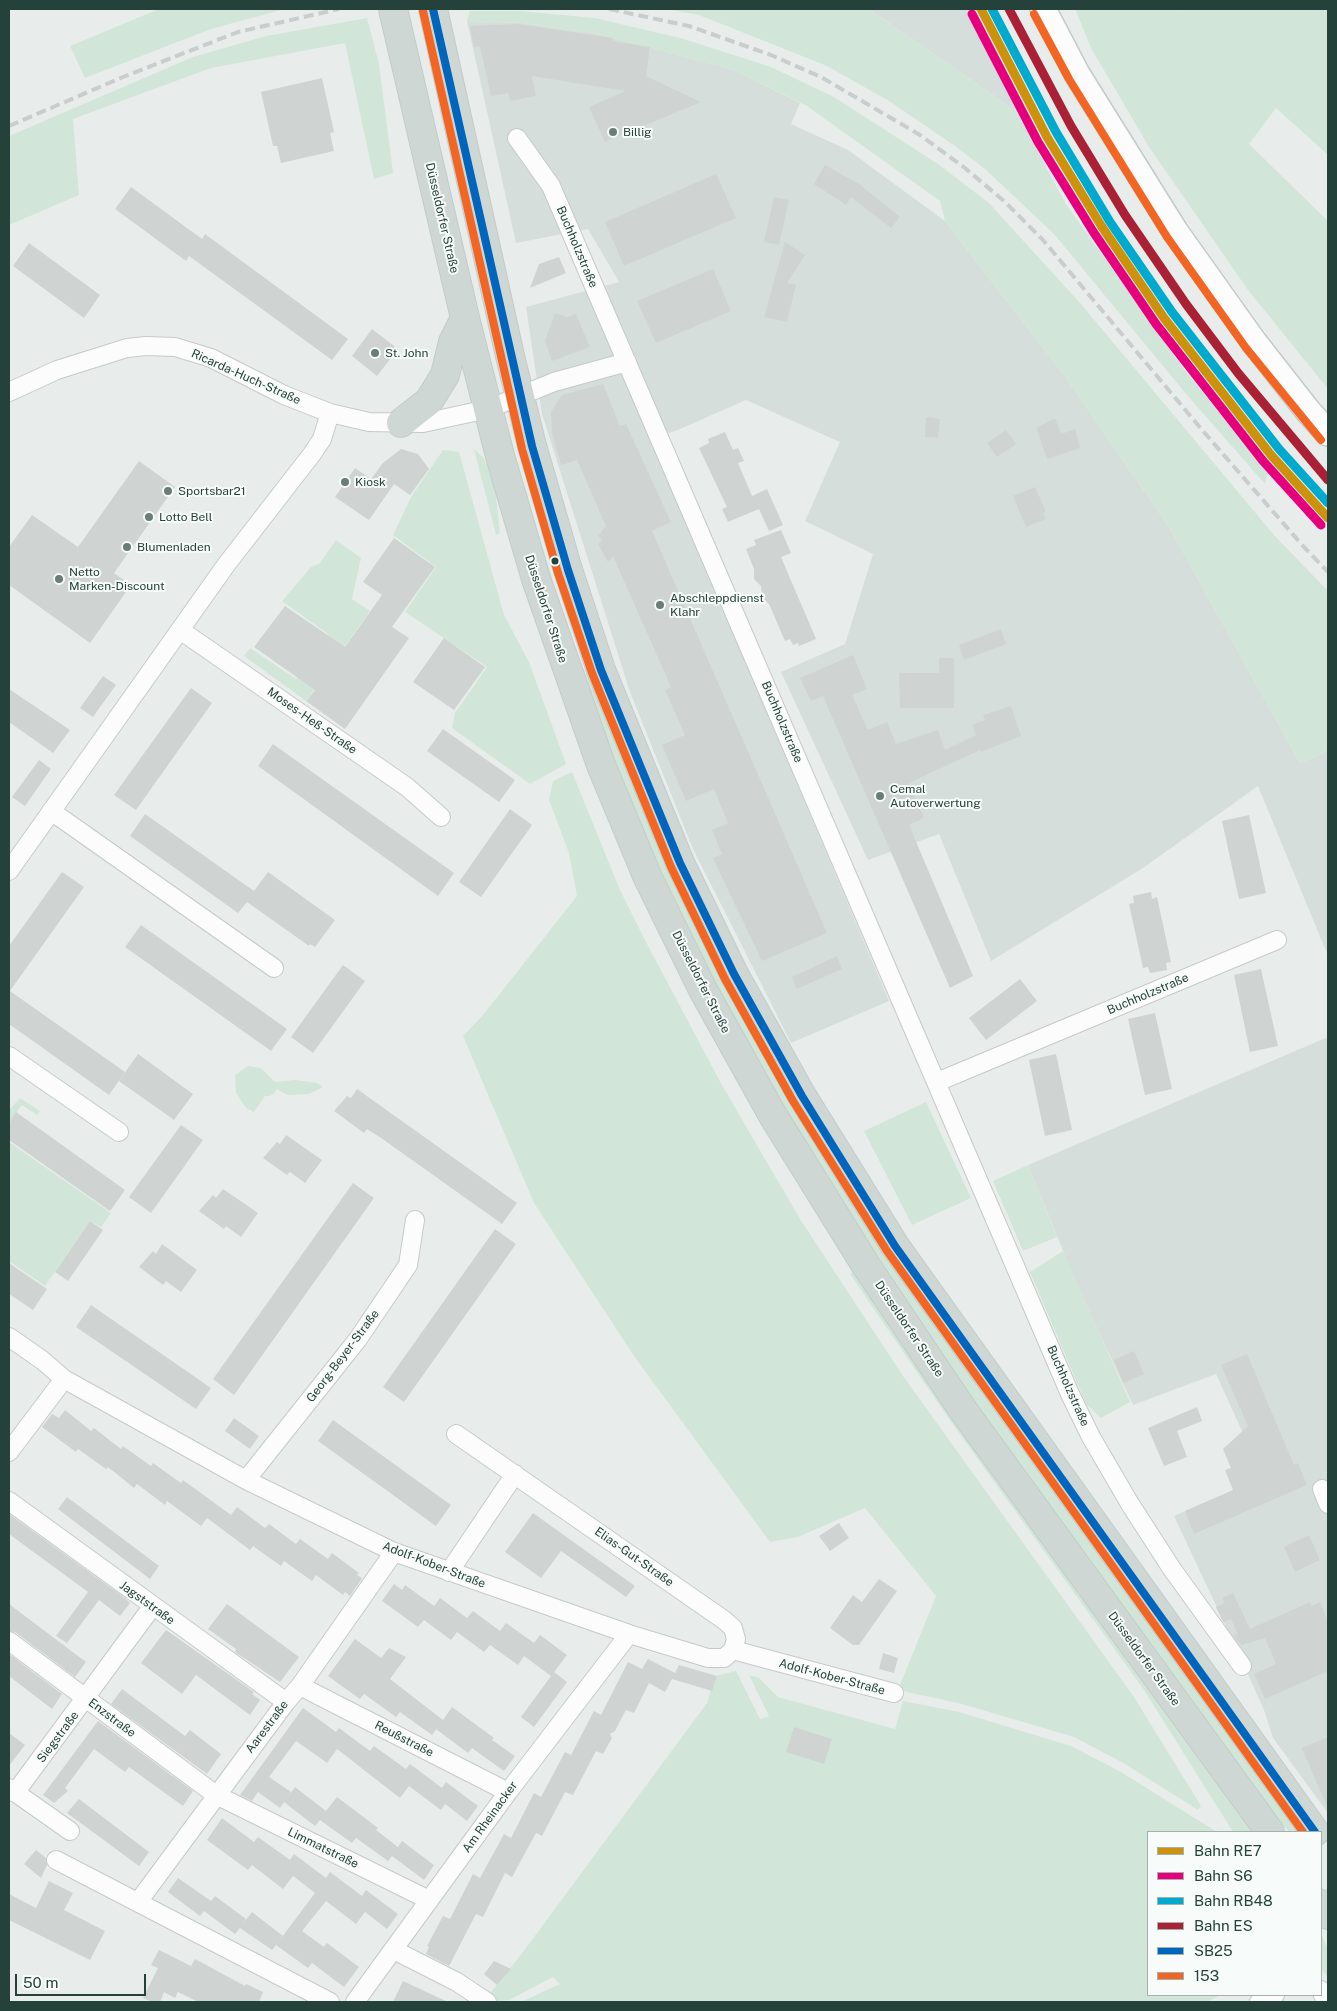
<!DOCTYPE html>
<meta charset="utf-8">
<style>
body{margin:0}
#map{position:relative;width:1337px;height:2011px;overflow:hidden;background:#e8edeb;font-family:"Public Sans",sans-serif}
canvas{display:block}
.frame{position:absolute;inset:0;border:10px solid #24423a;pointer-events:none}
.legend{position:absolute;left:1147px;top:1831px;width:175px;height:165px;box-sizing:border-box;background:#f7fbf9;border:1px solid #a3b1ad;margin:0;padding:6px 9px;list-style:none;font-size:15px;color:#24423a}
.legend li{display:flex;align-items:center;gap:10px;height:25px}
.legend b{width:25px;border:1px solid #a3b1ad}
.scale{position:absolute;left:15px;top:1974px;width:131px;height:22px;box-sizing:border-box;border:2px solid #24423a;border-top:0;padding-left:6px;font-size:15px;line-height:18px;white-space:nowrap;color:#24423a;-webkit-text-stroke:4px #f7fbf9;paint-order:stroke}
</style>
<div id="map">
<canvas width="1337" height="2011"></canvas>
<div class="frame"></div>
<ul class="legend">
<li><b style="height:6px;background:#cd920c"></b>Bahn RE7</li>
<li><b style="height:6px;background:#e6007e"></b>Bahn S6</li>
<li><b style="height:6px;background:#00a9ce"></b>Bahn RB48</li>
<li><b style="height:6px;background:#aa2135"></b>Bahn ES</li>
<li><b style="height:6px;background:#0065bd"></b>SB25</li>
<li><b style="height:6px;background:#f26522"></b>153</li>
</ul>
<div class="scale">50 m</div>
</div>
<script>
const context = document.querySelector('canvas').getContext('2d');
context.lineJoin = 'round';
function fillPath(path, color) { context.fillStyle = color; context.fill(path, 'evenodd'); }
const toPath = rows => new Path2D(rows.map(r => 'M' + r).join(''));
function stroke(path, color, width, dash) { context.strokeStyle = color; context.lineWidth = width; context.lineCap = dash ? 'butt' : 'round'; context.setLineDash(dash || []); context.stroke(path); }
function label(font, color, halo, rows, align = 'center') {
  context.font = font + ' "Public Sans",sans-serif'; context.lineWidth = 4; context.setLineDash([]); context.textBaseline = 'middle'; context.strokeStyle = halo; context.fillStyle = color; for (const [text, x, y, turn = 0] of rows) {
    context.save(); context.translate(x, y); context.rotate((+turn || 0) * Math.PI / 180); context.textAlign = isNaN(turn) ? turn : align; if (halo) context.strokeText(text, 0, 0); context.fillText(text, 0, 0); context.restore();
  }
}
const built = toPath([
 [869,9,967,9,1016,111],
 [467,21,521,23,595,33,734,70,800,103,791,124,848,150,945,221,1064,375,1169,527,1300,763,1327,751,1328,753,1328,956,1258,786,1143,868,991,961,939,834,868,860,781,672,845,644,873,554,805,521,840,442,746,400,678,430,651,439,889,1001,791,1043,693,849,630,692,542,414,526,307,619,282,588,229,516,243],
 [1328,1037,1328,1813,1273,1738,1264,1710,1236,1648,1174,1516,1263,1477,1216,1374,1133,1405,1077,1285,1028,1165]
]);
const green = toPath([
 [159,9,285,9,211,29,85,78,70,46],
 [666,9,869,9,1016,111,1066,204,1182,367,1268,473,1265,484,1187,395,1054,234,985,169,955,146,889,101,827,66,699,15],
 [1075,9,1177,9,1179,11,1181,9,1328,9,1328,155,1276,108,1249,144,1328,221,1328,389,1248,290,1149,147,1091,48],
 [470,11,520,11,595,18,684,39,771,67,834,97,938,164,989,203,1081,304,1274,535,1328,591,1328,753,1327,751,1300,763,1169,527,1064,375,945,221,940,201,807,106,734,70,594,33,521,23,467,21],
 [367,18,379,64,393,173,374,179,345,43,211,68,73,119,79,195,9,225,9,136,193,57,266,36],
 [510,436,551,575,580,661,629,770,911,1291,1014,1438,1300,1832,1289,1832,1256,1794,951,1373,784,1115,666,890,618,776,575,663,507,437],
 [474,449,484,458,495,486,500,533,496,535],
 [443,450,459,452,504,615,529,662,566,764,530,784,452,728,455,713,487,667,405,612,436,567,393,535,411,497],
 [336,540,361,558,352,599,370,611,306,701,244,656,250,648,296,679,328,634,282,601,311,567,320,563],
 [572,772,620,890,647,944,723,1087,800,1219,903,1376,1134,1697,1201,1806,1198,1810,1125,1764,1074,1737,962,1704,898,1690,936,1596,865,1508,798,1537,770,1542,634,1356,534,1203,463,1036,483,1015,577,896,569,853,549,800,553,781],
 [248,1066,261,1068,275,1082,296,1080,317,1083,323,1087,309,1094,288,1095,276,1089,275,1093,270,1096,265,1096,254,1112,246,1108,236,1093,235,1075],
 [20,1098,40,1111,37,1115,22,1105,9,1122,9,1110],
 [926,1102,971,1198,912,1225,864,1131],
 [9,1142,111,1213,101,1227,90,1221,45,1286,9,1261],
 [1028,1165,1057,1237,1023,1251,993,1181],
 [1063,1251,1130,1402,1101,1418,1086,1404,1030,1272],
 [854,1271,1254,1832,1233,1832,1144,1690,949,1419,850,1274],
 [736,1671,760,1719,769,1716,749,1675,759,1678,778,1697,895,1729,903,1701,959,1712,1071,1746,1121,1772,1217,1832,1148,1832,1148,1995,1221,1995,1206,2002,521,2002,560,1984,553,1977,509,2000,498,2001,488,1996,523,1952,707,1703,715,1676],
 [1321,1934,1328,1949,1328,1977,1321,1969]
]);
const building = toPath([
 [518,24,613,38,612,41,650,47,646,76,701,102,605,142,589,107,625,91,532,76,536,96,510,101,508,93,491,96,480,46,474,47,470,26],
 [322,78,334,132,330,133,334,151,281,163,277,146,273,146,261,92],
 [825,165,859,184,900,217,891,228,851,197,846,205,814,184],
 [716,174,736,218,624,266,605,222],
 [131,187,202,239,205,234,348,339,332,360,189,256,186,261,115,209],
 [774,197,789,200,779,245,764,242],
 [785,242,805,255,787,283,796,285,787,322,764,317],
 [29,243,100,295,84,318,13,266],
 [559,257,566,273,530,288,539,264],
 [713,269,731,311,656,343,637,301],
 [555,313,567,317,576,314,590,347,552,361,545,341],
 [372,329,398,349,377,376,352,356],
 [603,384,620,426,626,424,671,522,652,531,827,933,762,961,713,858,722,854,712,830,728,823,714,789,686,801,662,745,685,735,665,690,671,687,613,556,608,562,598,544,602,540,598,536,606,526,577,460,561,465,552,433,551,412,562,395],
 [926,417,940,419,938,438,925,437],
 [1055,418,1061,434,1075,429,1080,448,1047,459,1036,428],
 [1006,430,1016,444,997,457,987,443],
 [725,432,733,450,738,448,741,454,744,461,738,463,752,496,767,489,783,525,769,531,759,509,728,522,722,509,727,507,699,448,709,443,708,439],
 [401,449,418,454,429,469,410,495,394,484,369,520,335,497,355,468,371,479,383,463],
 [139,461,175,487,114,573,131,585,90,643,9,585,9,547,32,515,78,547],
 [1035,487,1046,512,1043,513,1046,519,1026,527,1013,496],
 [781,530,791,553,781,557,816,639,799,646,798,643,793,645,790,639,785,641,769,604,762,597,761,586,754,579,754,569,746,549,756,545,754,540],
 [394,538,435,567,392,627,409,638,345,729,306,701,315,690,254,647,285,606,345,647,382,595,363,582],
 [1001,629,1006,644,964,660,959,645],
 [444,638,485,667,454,710,413,682],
 [853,655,867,689,852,695,868,730,887,722,896,744,938,730,945,750,976,735,972,725,985,720,983,715,1011,706,1021,736,981,752,980,750,909,783,924,818,909,825,973,976,950,988,823,696,811,701,800,678],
 [939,658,954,658,954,708,900,708,899,673,939,673],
 [103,676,116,685,93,717,80,708],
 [191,688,212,703,136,810,114,795],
 [9,689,70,730,53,753,9,722],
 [443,729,515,780,499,802,427,751],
 [273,744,454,873,438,896,258,766],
 [39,760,51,769,25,806,12,797],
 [510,809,532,825,481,897,459,882],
 [145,814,254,891,268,872,335,920,315,947,310,944,309,946,247,902,238,913,130,836],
 [1249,815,1266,893,1239,899,1222,821],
 [62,872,84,887,10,991,125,1072,109,1095,9,1024,9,946],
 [1151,892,1152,899,1157,897,1171,962,1166,963,1167,970,1150,973,1148,967,1143,968,1129,904,1134,903,1133,896],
 [141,925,287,1029,271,1051,125,947],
 [837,956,842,969,797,989,792,977],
 [343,965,365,981,313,1053,291,1037],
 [1261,969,1278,1046,1250,1052,1234,975],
 [1020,979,1037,1001,986,1040,969,1018],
 [1155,1013,1172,1089,1145,1095,1128,1019],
 [138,1054,193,1094,174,1120,119,1081],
 [1056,1054,1072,1130,1045,1136,1029,1060],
 [357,1089,517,1203,502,1224,384,1140,367,1129,364,1133,334,1111,347,1096,351,1098],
 [16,1112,125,1190,110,1211,9,1140,9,1123],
 [181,1125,203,1140,151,1213,129,1197],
 [286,1135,322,1160,305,1183,290,1172,287,1175,263,1158,277,1142,280,1144],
 [353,1183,374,1198,234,1395,213,1379],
 [223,1189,258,1213,241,1237,226,1226,224,1229,199,1211,213,1195,216,1198],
 [90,1221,103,1230,68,1281,55,1272],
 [495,1229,516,1244,404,1402,383,1387],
 [162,1244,197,1270,181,1292,166,1281,163,1285,139,1267,153,1251,156,1254],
 [9,1263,47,1289,33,1310,9,1294],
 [91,1305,211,1388,196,1409,76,1327],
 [1134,1351,1144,1374,1123,1383,1114,1360],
 [1247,1354,1294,1465,1298,1463,1307,1485,1194,1534,1185,1511,1233,1490,1225,1470,1231,1468,1223,1449,1248,1426,1221,1365],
 [1197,1407,1202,1421,1177,1431,1187,1457,1164,1466,1148,1428],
 [65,1410,91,1431,94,1428,121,1449,123,1446,151,1466,153,1463,181,1483,183,1480,231,1515,237,1507,265,1528,269,1524,296,1544,300,1539,328,1559,332,1553,359,1573,357,1575,362,1578,350,1596,345,1592,343,1595,316,1575,312,1581,284,1561,281,1566,253,1546,250,1550,207,1518,201,1526,167,1501,165,1505,137,1484,134,1488,108,1467,106,1469,78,1449,76,1452,42,1427,52,1414,59,1418],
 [234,1418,259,1436,250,1449,225,1431],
 [333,1420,451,1505,436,1526,318,1441],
 [67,1497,159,1566,150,1579,58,1509],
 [533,1513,635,1586,626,1597,561,1551,541,1578,505,1552],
 [9,1514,125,1598,130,1603,120,1616,99,1600,67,1643,56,1636,88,1592,9,1534],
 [839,1523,849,1538,830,1551,819,1536],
 [1309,1535,1320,1560,1295,1572,1284,1547],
 [879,1579,897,1591,859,1645,853,1645,830,1628,853,1595,862,1602],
 [394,1584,402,1590,405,1585,434,1606,440,1598,467,1618,473,1611,500,1631,506,1623,534,1643,540,1635,567,1655,551,1676,524,1656,518,1665,490,1645,484,1652,457,1632,451,1640,424,1620,418,1627,382,1601],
 [1233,1593,1250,1629,1310,1602,1312,1606,1320,1602,1328,1622,1328,1671,1265,1699,1254,1674,1276,1664,1265,1638,1242,1645,1233,1636,1238,1634,1231,1619,1223,1622,1216,1607,1225,1603,1222,1598],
 [9,1604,86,1662,75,1677,15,1632,9,1631],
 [227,1604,299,1657,280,1682,235,1652,236,1649,208,1629],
 [166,1630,254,1692,252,1694,260,1700,250,1715,196,1675,182,1694,141,1663],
 [355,1639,381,1658,389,1648,406,1657,390,1679,443,1720,452,1707,494,1738,492,1740,515,1756,504,1771,472,1748,468,1753,436,1729,438,1727,432,1735,400,1712,396,1717,364,1694,360,1699,328,1676],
 [883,1653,898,1658,894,1673,879,1669],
 [9,1654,62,1694,52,1709,9,1676],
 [648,1659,675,1673,679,1665,717,1676,712,1691,672,1679,665,1692,649,1683,634,1713,626,1710,615,1731,610,1734,612,1738,603,1754,596,1751,573,1795,565,1792,542,1836,536,1833,512,1877,505,1873,483,1917,476,1914,449,1966,426,1954,429,1947,427,1946,443,1916,450,1919,473,1874,480,1878,504,1834,511,1838,534,1793,541,1797,565,1752,571,1755,594,1711,601,1715,628,1662,642,1669],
 [554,1672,567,1682,534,1727,521,1717],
 [122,1689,185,1736,190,1730,221,1754,207,1774,111,1704],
 [303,1708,336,1732,339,1728,370,1751,374,1746,406,1769,410,1764,442,1788,446,1782,478,1806,467,1821,445,1804,441,1810,409,1786,400,1798,337,1749,327,1763,296,1741,269,1777,291,1792,285,1801,295,1787,326,1811,337,1797,378,1828,376,1830,398,1847,402,1841,434,1865,424,1880,392,1856,388,1861,356,1838,352,1843,320,1820,315,1826,284,1802,280,1808,258,1792,252,1801,240,1795],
 [98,1721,193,1791,183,1806,129,1767,125,1772,94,1749,65,1788,68,1791,54,1803,43,1795],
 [794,1727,832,1739,824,1764,786,1752],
 [9,1733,25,1745,9,1766],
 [1328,1737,1328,1809,1302,1748],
 [79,1799,149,1852,139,1866,67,1813],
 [222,1818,254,1842,258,1837,290,1860,294,1854,326,1878,330,1872,362,1896,366,1890,398,1914,387,1929,365,1912,356,1924,326,1901,302,1931,324,1947,327,1943,359,1967,344,1987,312,1963,308,1968,276,1945,315,1893,293,1876,283,1889,252,1865,248,1870,207,1840],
 [36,1850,46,1858,47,1865,41,1878,24,1864],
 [178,1878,211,1901,215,1896,246,1919,242,1925,252,1912,283,1936,272,1950,240,1928,235,1934,204,1911,200,1916,168,1892],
 [49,1881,73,1893,64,1910,105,1931,90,1960,9,1920,9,1894,36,1908],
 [159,1950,191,1966,195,1959,245,1986,246,1984,263,1992,259,2002,198,2002,178,1992,175,1998,164,1992,160,2002,152,2002,143,1998,158,1968,151,1965],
 [494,1961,511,1969,497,1985,484,1974],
 [403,1981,420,1989,448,2002,393,2002]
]);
const street = toPath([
 [517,138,551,186,1070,1394,1091,1437,1130,1504,1172,1569,1242,1666],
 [9,392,57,370,127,348,146,346,175,347,211,358,284,395,330,413,369,422,423,423,488,409,554,382,627,362],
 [180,630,407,787,441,817],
 [51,811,274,968],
 [9,871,226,565,312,454,322,439,330,413],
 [9,1056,119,1132],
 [937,1082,1277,940],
 [9,1337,42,1360,64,1379,246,1480,394,1552,629,1634,708,1658,724,1658,733,1650],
 [456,1434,724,1620,733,1628,736,1639,733,1650],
 [9,1452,64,1379],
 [246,1480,358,1339,408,1265,415,1220],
 [1322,1489,1328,1504],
 [9,1501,286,1702],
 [449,1572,515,1474],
 [9,1641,216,1795,429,1900],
 [733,1650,894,1693],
 [300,1686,508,1792],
 [9,1788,70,1831],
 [15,1793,152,1607],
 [56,1860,330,2002],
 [138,1902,286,1702,300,1686,394,1552],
 [394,1950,457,1982,487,2002],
 [1321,1990,1326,2002],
 [355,2002,508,1792,629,1634],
 [1259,2002,1275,1995]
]);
const secondary = toPath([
 [1043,9,1077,74,1175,231,1254,342,1308,411,1328,433]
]);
const primary = toPath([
 [393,9,465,318,500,456,536,579,601,765,648,878,703,990,772,1114,865,1264,963,1410,1270,1832],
 [433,9,510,356,532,446,568,570,601,670,680,863,734,974,802,1096,895,1246,1315,1832],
 [401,423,429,401,445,375,453,342,465,318],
 [1321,1904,1328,1915]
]);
const rail = toPath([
 [609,9,689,26,771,55,821,77,920,135,965,168,1005,202,1043,240,1203,431,1303,546,1328,572],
 [9,126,123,77,238,32,339,9]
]);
const bus1 = toPath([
 [433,9,532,446,568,570,601,670,680,863,734,974,802,1096,895,1246,1315,1832]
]);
const bus2 = toPath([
 [423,11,522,449,558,573,592,673,671,867,725,979,793,1101,887,1251,1303,1832],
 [1034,14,1069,79,1167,237,1246,348,1321,440]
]);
const rail1 = toPath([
 [981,9,1047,137,1102,227,1164,318,1271,455,1328,518]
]);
const rail2 = toPath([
 [972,14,1038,142,1094,233,1156,324,1263,461,1321,525]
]);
const rail3 = toPath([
 [992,9,1056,132,1110,222,1172,312,1279,449,1328,503]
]);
const rail4 = toPath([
 [1009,9,1071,126,1125,215,1186,304,1238,373,1328,480]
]);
const markers = [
 [613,132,5,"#697e78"],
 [375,353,5,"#697e78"],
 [345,482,5,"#697e78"],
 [168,491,5,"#697e78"],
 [149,517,5,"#697e78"],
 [127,547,5,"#697e78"],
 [555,561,4.5,"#24423a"],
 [59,579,5,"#697e78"],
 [660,605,5,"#697e78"],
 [880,796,5,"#697e78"]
];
const poiNames = [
 ["Billig",623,132],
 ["St. John",385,353],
 ["Kiosk",355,482],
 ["Sportsbar21",178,491],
 ["Lotto Bell",159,517],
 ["Blumenladen",137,547],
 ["Netto",69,572],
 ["Marken-Discount",69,586],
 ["Abschleppdienst",670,598],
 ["Klahr",670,612],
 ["Cemal",890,789],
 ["Autoverwertung",890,803]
];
const streetNames = [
 ["Düsseldorfer Straße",442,218,77],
 ["Buchholzstraße",577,247,67],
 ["Ricarda-Huch-Straße",246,377,24],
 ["Düsseldorfer Straße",546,609,72],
 ["Moses-Heß-Straße",312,721,35],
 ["Buchholzstraße",782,722,67],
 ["Düsseldorfer Straße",701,982,63],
 ["Buchholzstraße",1148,994,-23],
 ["Düsseldorfer Straße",909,1329,56],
 ["Georg-Beyer-Straße",343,1356,-53],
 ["Buchholzstraße",1068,1386,66],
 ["Elias-Gut-Straße",634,1557,35],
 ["Adolf-Kober-Straße",434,1565,21],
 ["Jagststraße",147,1603,36],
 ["Düsseldorfer Straße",1144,1659,54],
 ["Adolf-Kober-Straße",832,1677,15],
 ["Enzstraße",112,1718,37],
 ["Aarestraße",267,1727,-53],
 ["Siegstraße",58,1737,-53],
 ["Reußstraße",404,1739,27],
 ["Am Rheinacker",490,1817,-54],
 ["Limmatstraße",323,1848,26]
];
fillPath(built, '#d6dedb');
fillPath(green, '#d1e6d8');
fillPath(building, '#cfd4d2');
stroke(street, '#c5cac8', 20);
stroke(secondary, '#c3cbc8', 28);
stroke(primary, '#c3ccc9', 30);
stroke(street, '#fcfcfc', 18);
stroke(secondary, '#fcfcfc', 25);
stroke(primary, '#cfd7d5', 28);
stroke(rail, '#c9cdcc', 4, [10, 5]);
stroke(bus1, '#0065bd', 8);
stroke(bus2, '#f26522', 8);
stroke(rail1, '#cd920c', 9);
stroke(rail2, '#e6007e', 9);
stroke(rail3, '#00a9ce', 9);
stroke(rail4, '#aa2135', 9);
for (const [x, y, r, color] of markers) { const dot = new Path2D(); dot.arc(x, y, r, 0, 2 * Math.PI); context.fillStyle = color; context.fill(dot); stroke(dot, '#f7fbf9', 2); }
label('12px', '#24423a', '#f7fbf9', poiNames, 'left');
label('12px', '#24423a', '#f7fbf9', streetNames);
</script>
